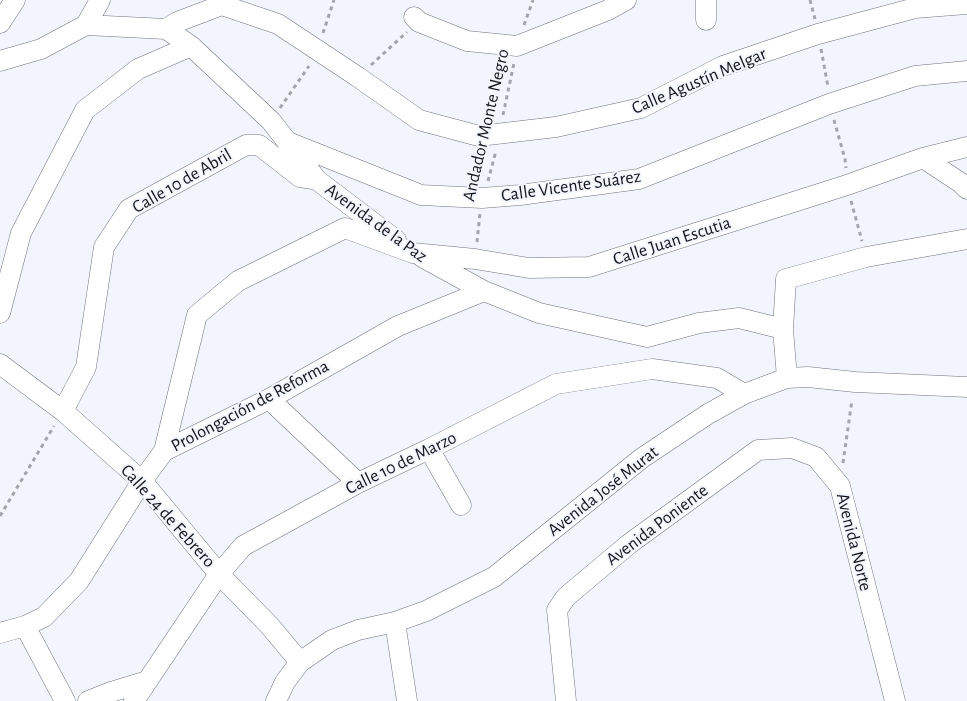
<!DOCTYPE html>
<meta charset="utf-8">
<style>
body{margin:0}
canvas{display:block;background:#f3f5fe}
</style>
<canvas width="967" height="701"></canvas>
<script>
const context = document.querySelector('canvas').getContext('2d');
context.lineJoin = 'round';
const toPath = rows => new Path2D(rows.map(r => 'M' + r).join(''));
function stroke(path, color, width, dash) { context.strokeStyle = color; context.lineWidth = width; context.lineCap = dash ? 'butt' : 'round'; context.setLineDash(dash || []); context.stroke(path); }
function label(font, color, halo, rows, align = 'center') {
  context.font = font + ' "Alegreya Sans",sans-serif'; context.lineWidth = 4; context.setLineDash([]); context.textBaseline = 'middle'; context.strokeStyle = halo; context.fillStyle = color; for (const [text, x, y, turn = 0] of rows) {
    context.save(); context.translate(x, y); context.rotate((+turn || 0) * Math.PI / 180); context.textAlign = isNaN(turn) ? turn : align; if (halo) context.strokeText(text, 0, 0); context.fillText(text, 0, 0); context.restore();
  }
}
const path = toPath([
 [810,0,815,19],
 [524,25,533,0],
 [323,33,334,0],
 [821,49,828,87],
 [371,65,407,32],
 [280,108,309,66],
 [503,115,514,63],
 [834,120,845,159,846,168],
 [488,181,496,151],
 [851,201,862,241],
 [477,242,480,213],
 [843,463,852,400],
 [0,516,54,426]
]);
const minor = toPath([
 [414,17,419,22,467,41,517,46,608,10,626,0],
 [706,20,706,0],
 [0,23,15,0],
 [86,25,100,0],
 [166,29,177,22,222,5,278,24,358,77,419,120,479,136,556,127,641,108,723,66,818,34,915,8,967,4],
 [0,61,41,49,86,25,166,29,191,46,271,121,317,180,396,240],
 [288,142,421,195,482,198,520,195,639,179,829,104,915,76,967,71],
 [923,158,967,147],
 [422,257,484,291,539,313,647,337,699,323,739,318,783,329],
 [0,313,21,233,85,110,138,69,191,46],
 [0,364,63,411,142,481,219,574,269,625,300,662],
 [787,378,783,329,786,279,866,257,967,239],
 [269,399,358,483],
 [63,411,86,367,104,247,129,209,246,145,259,145,300,177,313,179],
 [429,449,461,505],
 [164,451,197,315,238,281,345,228,413,253,475,259,529,268,589,267,847,185,923,158,961,183,967,189],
 [395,622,407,701],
 [25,626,65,701],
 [0,633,25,626,44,617,79,581,142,481,164,451,269,399,398,326,484,291],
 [88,701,111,692,147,681],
 [134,701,219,574,243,546,358,483,429,449,556,384,652,369,717,378,744,394],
 [276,701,285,682,300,662,332,640,358,630,395,622,426,611,494,577,642,458,708,414,744,394,787,378,808,377,855,382,967,387],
 [566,701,557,610,566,597,629,544,758,450,792,448,816,457,840,486,895,701]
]);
const streetNames = [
 ["Calle Agustín Melgar",699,81,-23],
 ["Andador Monte Negro",486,125,-77],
 ["Calle 10 de Abril",182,181,-30],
 ["Calle Vicente Suárez",571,186,-8],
 ["Avenida de la Paz",376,223,36],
 ["Calle Juan Escutia",672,241,-18],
 ["Prolongación de Reforma",250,406,-28],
 ["Calle 10 de Marzo",401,463,-26],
 ["Avenida José Murat",603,491,-38],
 ["Calle 24 de Febrero",168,516,48],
 ["Avenida Poniente",657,525,-37],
 ["Avenida Norte",854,542,76]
];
stroke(minor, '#70727c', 21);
stroke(path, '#a3a4ac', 3, [4, 4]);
stroke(minor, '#fff', 20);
label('18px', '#131418', '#f3f5fe', streetNames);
</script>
